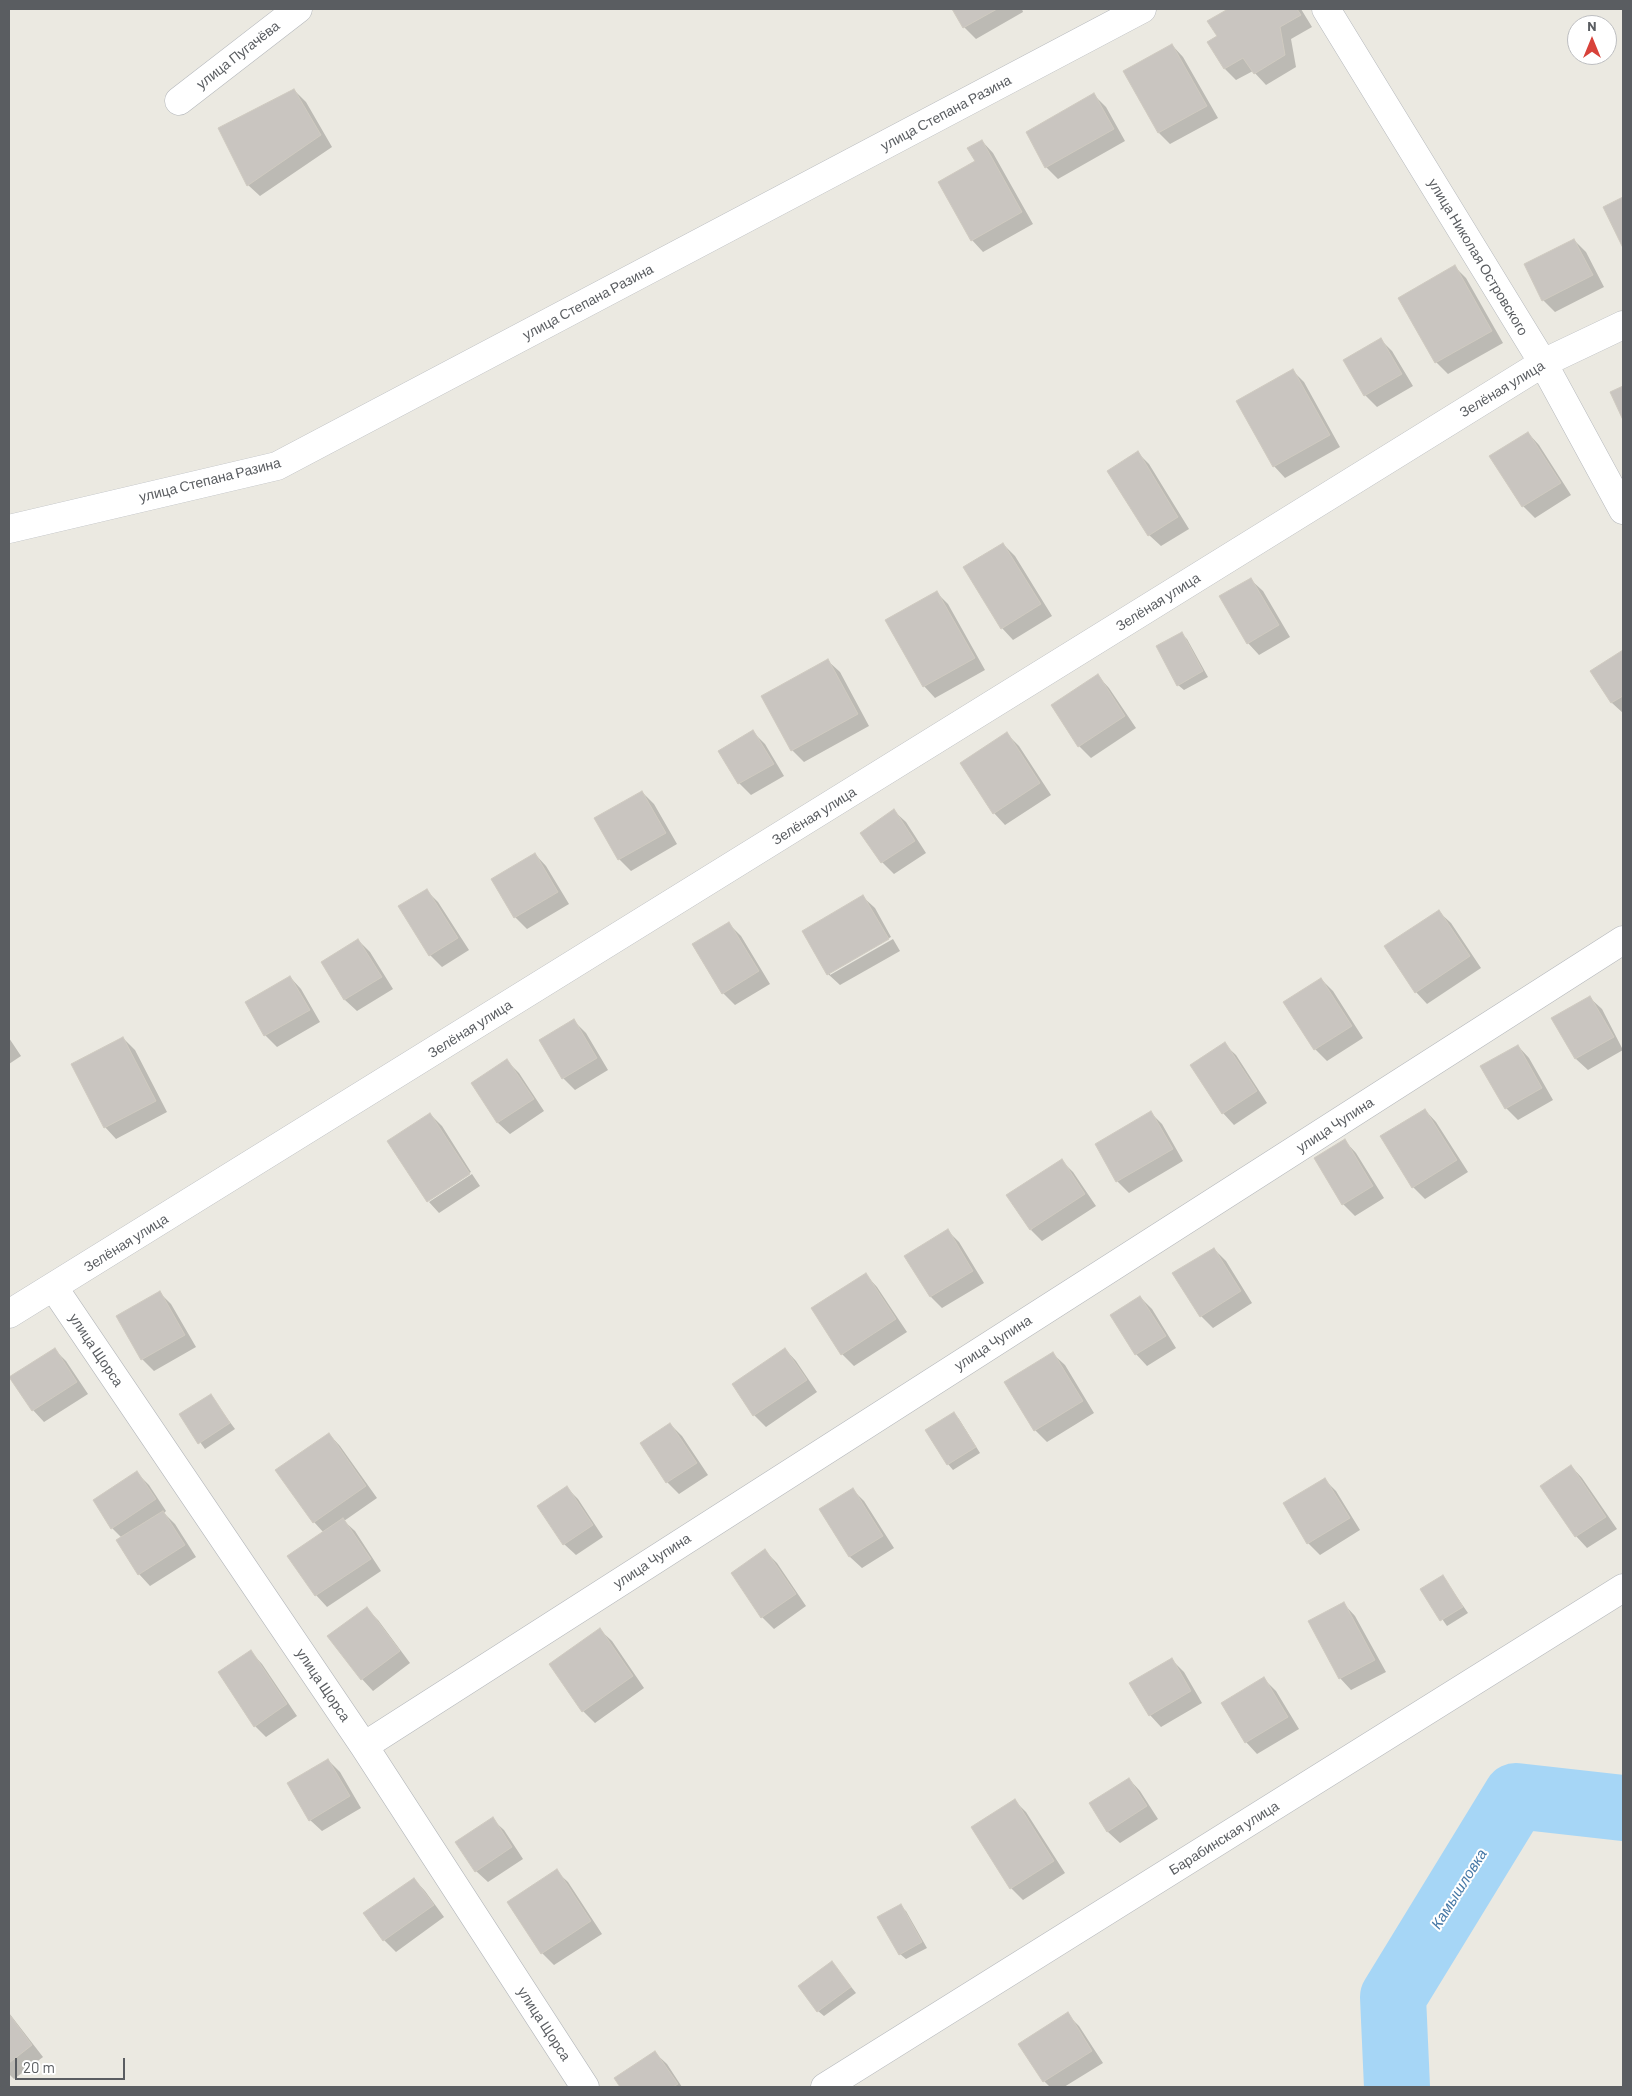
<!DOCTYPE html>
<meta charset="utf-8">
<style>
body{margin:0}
#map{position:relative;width:1632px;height:2096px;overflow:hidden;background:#ebe9e1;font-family:Barlow,sans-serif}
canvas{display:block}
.frame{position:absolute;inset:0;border:10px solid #5a5d61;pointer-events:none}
.north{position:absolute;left:1567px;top:15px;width:50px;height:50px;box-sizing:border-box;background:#fff;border:1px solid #bdbec0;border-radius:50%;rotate:0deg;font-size:14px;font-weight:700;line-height:20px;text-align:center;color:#5a5d61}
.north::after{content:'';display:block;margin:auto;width:18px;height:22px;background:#d8423a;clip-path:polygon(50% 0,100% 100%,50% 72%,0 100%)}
.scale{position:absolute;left:15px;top:2058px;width:110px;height:22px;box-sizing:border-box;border:2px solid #5a5d61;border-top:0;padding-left:6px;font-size:15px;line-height:18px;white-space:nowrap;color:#5a5d61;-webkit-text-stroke:4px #fff;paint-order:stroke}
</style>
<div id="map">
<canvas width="1632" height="2096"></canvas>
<div class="frame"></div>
<div class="north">N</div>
<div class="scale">20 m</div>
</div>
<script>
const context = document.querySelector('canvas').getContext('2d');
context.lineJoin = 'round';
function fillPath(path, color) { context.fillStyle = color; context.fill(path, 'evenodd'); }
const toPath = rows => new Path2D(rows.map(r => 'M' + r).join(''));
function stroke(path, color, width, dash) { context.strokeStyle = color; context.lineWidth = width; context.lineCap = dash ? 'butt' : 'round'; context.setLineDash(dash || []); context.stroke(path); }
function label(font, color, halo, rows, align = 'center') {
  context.font = font + ' Barlow,sans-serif'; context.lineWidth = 4; context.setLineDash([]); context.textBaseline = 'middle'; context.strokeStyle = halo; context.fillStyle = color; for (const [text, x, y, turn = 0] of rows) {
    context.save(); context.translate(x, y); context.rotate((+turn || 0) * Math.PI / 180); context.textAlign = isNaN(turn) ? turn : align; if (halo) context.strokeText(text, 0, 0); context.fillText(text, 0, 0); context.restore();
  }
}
const shadow = toPath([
 [954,9,1022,9,1023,12,976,39,964,27],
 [1231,9,1301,9,1312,27,1291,39,1296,67,1266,85,1253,71,1236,80,1225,69,1209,42,1218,37,1209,22],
 [1172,45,1183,57,1218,118,1170,144,1159,133],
 [294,90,306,102,332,147,260,196,248,185],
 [1094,95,1106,107,1125,141,1058,179,1046,167],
 [982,141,993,153,1033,224,983,252,972,240],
 [1574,240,1586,252,1604,287,1555,312,1543,300],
 [1455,267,1466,278,1503,343,1448,374,1436,362],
 [1380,339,1392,351,1413,386,1377,407,1365,395],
 [1292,370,1304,382,1340,447,1285,478,1274,466],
 [1528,433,1539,445,1571,495,1535,518,1523,506,1491,457],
 [1138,453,1149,464,1189,529,1161,546,1149,535],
 [1003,544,1015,556,1052,616,1013,640,1002,628],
 [1251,580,1263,591,1290,637,1259,655,1248,643],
 [936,592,948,604,985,670,935,698,924,686],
 [1182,634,1187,639,1208,677,1184,690,1178,685],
 [1623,651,1623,713,1612,703,1592,672],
 [828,661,840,672,869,726,804,762,792,750],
 [1098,676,1109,688,1136,728,1091,758,1079,746,1053,706],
 [753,732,765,744,784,776,751,795,739,783],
 [1007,734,1019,746,1051,795,1005,825,994,813],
 [642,792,654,804,677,844,631,871,619,859,596,819],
 [894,811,906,822,926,853,894,874,882,862,862,833],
 [535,854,546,866,569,904,527,929,515,917,493,880],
 [427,891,438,902,469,950,442,967,430,955,400,907],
 [863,897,875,908,891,937,830,972,830,975,893,939,900,951,840,985,828,974],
 [1439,912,1451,923,1481,968,1427,1004,1416,992],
 [729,924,741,936,770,984,735,1005,723,993,694,945],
 [358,940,370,952,393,989,357,1011,345,1000,322,963],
 [290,977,301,989,320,1022,277,1047,265,1035,246,1002],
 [1321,979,1333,991,1363,1038,1327,1061,1315,1049],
 [1590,998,1602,1009,1623,1050,1588,1070,1576,1059,1553,1018],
 [574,1021,586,1033,608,1070,575,1090,563,1078],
 [9,1038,21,1056,9,1064],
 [123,1038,135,1050,167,1112,116,1139,105,1127],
 [1224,1044,1236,1055,1267,1103,1234,1125,1223,1113],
 [1518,1046,1529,1058,1553,1100,1518,1120,1506,1108,1482,1067],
 [507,1061,519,1073,544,1111,510,1134,498,1123,473,1083],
 [1425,1110,1436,1122,1468,1172,1425,1199,1413,1187],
 [1151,1113,1162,1124,1183,1161,1129,1193,1117,1181],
 [430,1114,442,1126,471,1172,428,1199,428,1202,428,1201],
 [1345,1141,1356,1153,1384,1198,1355,1216,1343,1204,1316,1159],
 [1062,1161,1073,1172,1096,1206,1042,1241,1031,1230],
 [472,1174,480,1186,439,1213,429,1202],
 [948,1231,959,1242,984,1283,942,1308,931,1297,906,1257],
 [1214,1249,1226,1261,1252,1303,1213,1328,1201,1316],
 [866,1275,877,1287,907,1332,854,1366,842,1354],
 [160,1293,171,1304,196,1347,154,1371,142,1359],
 [1140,1297,1152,1309,1176,1348,1147,1366,1136,1354],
 [54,1349,66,1361,88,1394,44,1422,33,1410],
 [785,1349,796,1361,817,1392,766,1427,754,1415,733,1384],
 [1053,1354,1065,1365,1094,1413,1047,1442,1035,1430],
 [210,1395,235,1429,205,1449,181,1415],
 [954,1413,959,1419,980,1453,953,1470,948,1464],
 [670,1424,682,1436,708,1475,679,1494,667,1482,642,1443],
 [329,1434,340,1446,377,1498,344,1521,355,1531,381,1571,327,1607,316,1595,324,1533,314,1522],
 [1571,1466,1582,1478,1617,1529,1587,1548,1576,1536],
 [137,1473,149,1485,166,1511,164,1513,175,1524,196,1557,150,1586,139,1574,122,1538,112,1528],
 [1324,1479,1336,1491,1360,1530,1320,1555,1308,1543,1284,1504],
 [567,1488,578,1499,603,1537,576,1555,564,1544],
 [853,1490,864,1501,894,1548,862,1568,850,1557,820,1510],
 [765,1551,777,1563,806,1606,774,1629,762,1617],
 [1443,1577,1468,1613,1447,1626,1422,1590],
 [1344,1604,1355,1616,1386,1672,1351,1690,1340,1678],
 [366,1608,378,1620,410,1663,373,1691,362,1679],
 [600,1630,612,1641,644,1688,595,1723,583,1711],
 [251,1652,262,1664,297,1716,266,1737,255,1726],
 [1172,1660,1184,1672,1202,1703,1161,1727,1150,1715],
 [1264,1679,1276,1691,1299,1729,1257,1754,1246,1742],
 [328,1760,340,1772,361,1808,322,1831,310,1820],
 [1129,1779,1140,1791,1158,1819,1120,1843,1108,1832,1091,1804],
 [1015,1801,1026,1812,1065,1873,1023,1900,1011,1888],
 [492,1819,504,1830,523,1859,488,1882,476,1871],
 [556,1871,568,1882,602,1934,554,1965,542,1953,508,1903],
 [414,1879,425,1891,444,1917,396,1952,384,1940,365,1914],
 [900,1906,906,1911,927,1948,906,1959,900,1954],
 [832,1963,856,1993,824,2016,818,2011],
 [9,2013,43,2057,14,2079,9,2074],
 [1067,2014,1079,2026,1103,2063,1064,2087,1050,2087,1044,2081],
 [655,2053,667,2064,682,2087,622,2087,616,2079]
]);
const river = toPath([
 [1397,2087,1393,1997,1516,1796,1623,1808]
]);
const building = toPath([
 [952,9,997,9,963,28,952,9],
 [1228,9,1297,9,1301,15,1280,27,1285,55,1254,74,1243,58,1224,69,1207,42,1217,36,1207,21,1228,9],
 [1172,44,1207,106,1158,133,1123,71,1172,44],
 [294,89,321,135,247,186,218,128,294,89],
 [1094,93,1114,129,1045,168,1026,132,1094,93],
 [982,140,1022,212,971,241,938,182,975,161,967,148,982,140],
 [1623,197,1623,248,1603,207,1623,197],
 [1574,239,1593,275,1542,301,1524,264,1574,239],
 [1455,265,1492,331,1435,363,1398,298,1455,265],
 [1381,338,1402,374,1364,396,1343,360,1381,338],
 [1293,369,1330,435,1273,467,1236,401,1293,369],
 [1623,386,1623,420,1610,392,1623,386],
 [1528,432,1561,483,1522,507,1489,456,1528,432],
 [1138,451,1178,517,1148,536,1107,471,1138,451],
 [1003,543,1041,604,1001,629,963,567,1003,543],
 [1251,578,1279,625,1247,644,1219,596,1251,578],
 [937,591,975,658,923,687,885,620,937,591],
 [1182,632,1203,671,1177,686,1156,646,1182,632],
 [1623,650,1623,696,1611,703,1590,671,1623,650],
 [828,659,858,714,791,751,761,696,828,659],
 [1098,674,1125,716,1078,747,1051,705,1098,674],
 [753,730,774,764,738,784,718,751,753,730],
 [1007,732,1040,783,993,814,960,763,1007,732],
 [642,791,666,833,618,860,594,818,642,791],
 [894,809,915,841,881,863,860,833,894,809],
 [535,853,558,892,514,918,491,879,535,853],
 [427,889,458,938,429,956,398,906,427,889],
 [863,895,889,939,827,975,802,931,863,895],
 [1439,910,1470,956,1415,993,1384,946,1439,910],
 [729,922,759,971,722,994,692,944,729,922],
 [358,939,382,977,344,1000,321,962,358,939],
 [290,976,310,1010,264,1036,245,1002,290,976],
 [1321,978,1352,1026,1314,1050,1283,1002,1321,978],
 [1590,996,1614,1037,1575,1059,1551,1018,1590,996],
 [574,1019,597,1058,562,1079,539,1040,574,1019],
 [123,1037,156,1101,104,1128,71,1064,123,1037],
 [1225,1042,1257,1091,1222,1114,1190,1065,1225,1042],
 [1518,1045,1542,1088,1505,1109,1480,1066,1518,1045],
 [507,1059,534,1099,497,1123,471,1083,507,1059],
 [1425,1109,1457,1160,1412,1188,1380,1136,1425,1109],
 [1151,1111,1173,1149,1116,1182,1095,1144,1151,1111],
 [430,1113,470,1174,427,1202,387,1141,430,1113],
 [1345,1139,1373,1186,1342,1205,1314,1158,1345,1139],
 [1062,1159,1085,1194,1030,1230,1006,1195,1062,1159],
 [948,1229,973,1271,930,1297,904,1256,948,1229],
 [1214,1248,1241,1291,1200,1317,1172,1273,1214,1248],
 [866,1273,896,1319,841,1355,811,1308,866,1273],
 [160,1291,185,1335,141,1360,116,1316,160,1291],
 [1140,1296,1166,1336,1135,1355,1110,1315,1140,1296],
 [55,1348,77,1382,32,1411,9,1377,55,1348],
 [785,1348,807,1380,753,1416,732,1384,785,1348],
 [1053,1352,1083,1401,1034,1431,1004,1382,1053,1352],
 [211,1394,230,1423,198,1444,179,1414,211,1394],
 [954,1412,976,1447,947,1465,925,1430,954,1412],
 [670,1423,697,1463,666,1483,640,1443,670,1423],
 [329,1433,366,1486,313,1523,275,1470,329,1433],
 [1571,1465,1606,1517,1575,1537,1540,1486,1571,1465],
 [137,1471,156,1499,111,1529,93,1500,137,1471],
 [1325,1478,1350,1518,1307,1544,1283,1503,1325,1478],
 [567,1486,593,1525,563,1545,537,1506,567,1486],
 [853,1488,883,1536,849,1557,819,1509,853,1488],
 [163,1511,185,1545,138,1575,116,1540,163,1511],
 [343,1518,371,1559,315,1596,287,1556,343,1518],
 [765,1549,796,1594,761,1618,731,1573,765,1549],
 [1443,1575,1463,1607,1440,1621,1420,1589,1443,1575],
 [1344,1602,1375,1660,1339,1679,1308,1621,1344,1602],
 [367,1607,400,1651,361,1680,327,1636,367,1607],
 [600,1628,633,1676,582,1712,549,1664,600,1628],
 [251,1650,287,1704,254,1727,218,1672,251,1650],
 [1172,1658,1191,1691,1149,1716,1129,1683,1172,1658],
 [1264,1677,1288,1717,1245,1743,1221,1703,1264,1677],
 [328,1759,350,1796,309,1821,287,1783,328,1759],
 [1129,1778,1147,1806,1107,1832,1089,1803,1129,1778],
 [1015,1799,1054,1861,1010,1889,971,1827,1015,1799],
 [493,1817,512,1847,475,1872,455,1842,493,1817],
 [557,1869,591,1921,541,1954,507,1902,557,1869],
 [414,1878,434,1905,383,1941,363,1913,414,1878],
 [901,1904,922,1942,899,1955,877,1917,901,1904],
 [832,1961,851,1987,817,2012,798,1986,832,1961],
 [1068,2012,1092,2051,1043,2082,1018,2044,1068,2012],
 [9,2014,32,2045,9,2063,9,2014],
 [655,2051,678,2084,673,2087,620,2087,614,2078,655,2051]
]);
const minor = toPath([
 [1326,9,1543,363,1623,510],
 [179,101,298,9],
 [9,529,277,466,1142,9],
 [54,1288,364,1746,585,2087],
 [9,1314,1543,363,1623,325],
 [364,1746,1623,940],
 [825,2087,1623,1588]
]);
const streetNames = [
 ["улица Пугачёва",238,55,-38],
 ["улица Степана Разина",946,113,-28],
 ["улица Николая Островского",1478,257,59],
 ["улица Степана Разина",588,302,-28],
 ["Зелёная улица",1502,389,-31],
 ["улица Степана Разина",210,480,-14],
 ["Зелёная улица",1158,602,-32],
 ["Зелёная улица",814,816,-32],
 ["Зелёная улица",470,1029,-32],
 ["улица Чупина",1335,1125,-33],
 ["Зелёная улица",126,1243,-32],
 ["улица Чупина",993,1343,-33],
 ["улица Щорса",96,1350,56],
 ["улица Чупина",652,1561,-33],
 ["улица Щорса",323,1685,56],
 ["Барабинская улица",1224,1838,-32],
 ["улица Щорса",544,2024,57]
];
const waterNames = [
 ["Камышловка",1459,1889,-58]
];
fillPath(shadow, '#0003');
stroke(river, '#a6d6f6', 66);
fillPath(building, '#c9c5c0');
stroke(building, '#cfcac0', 1);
stroke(minor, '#b4b7bb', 29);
stroke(minor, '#fff', 28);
label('14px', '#5a5d61', '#fff', streetNames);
label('italic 15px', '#4678a6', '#fff', waterNames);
</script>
